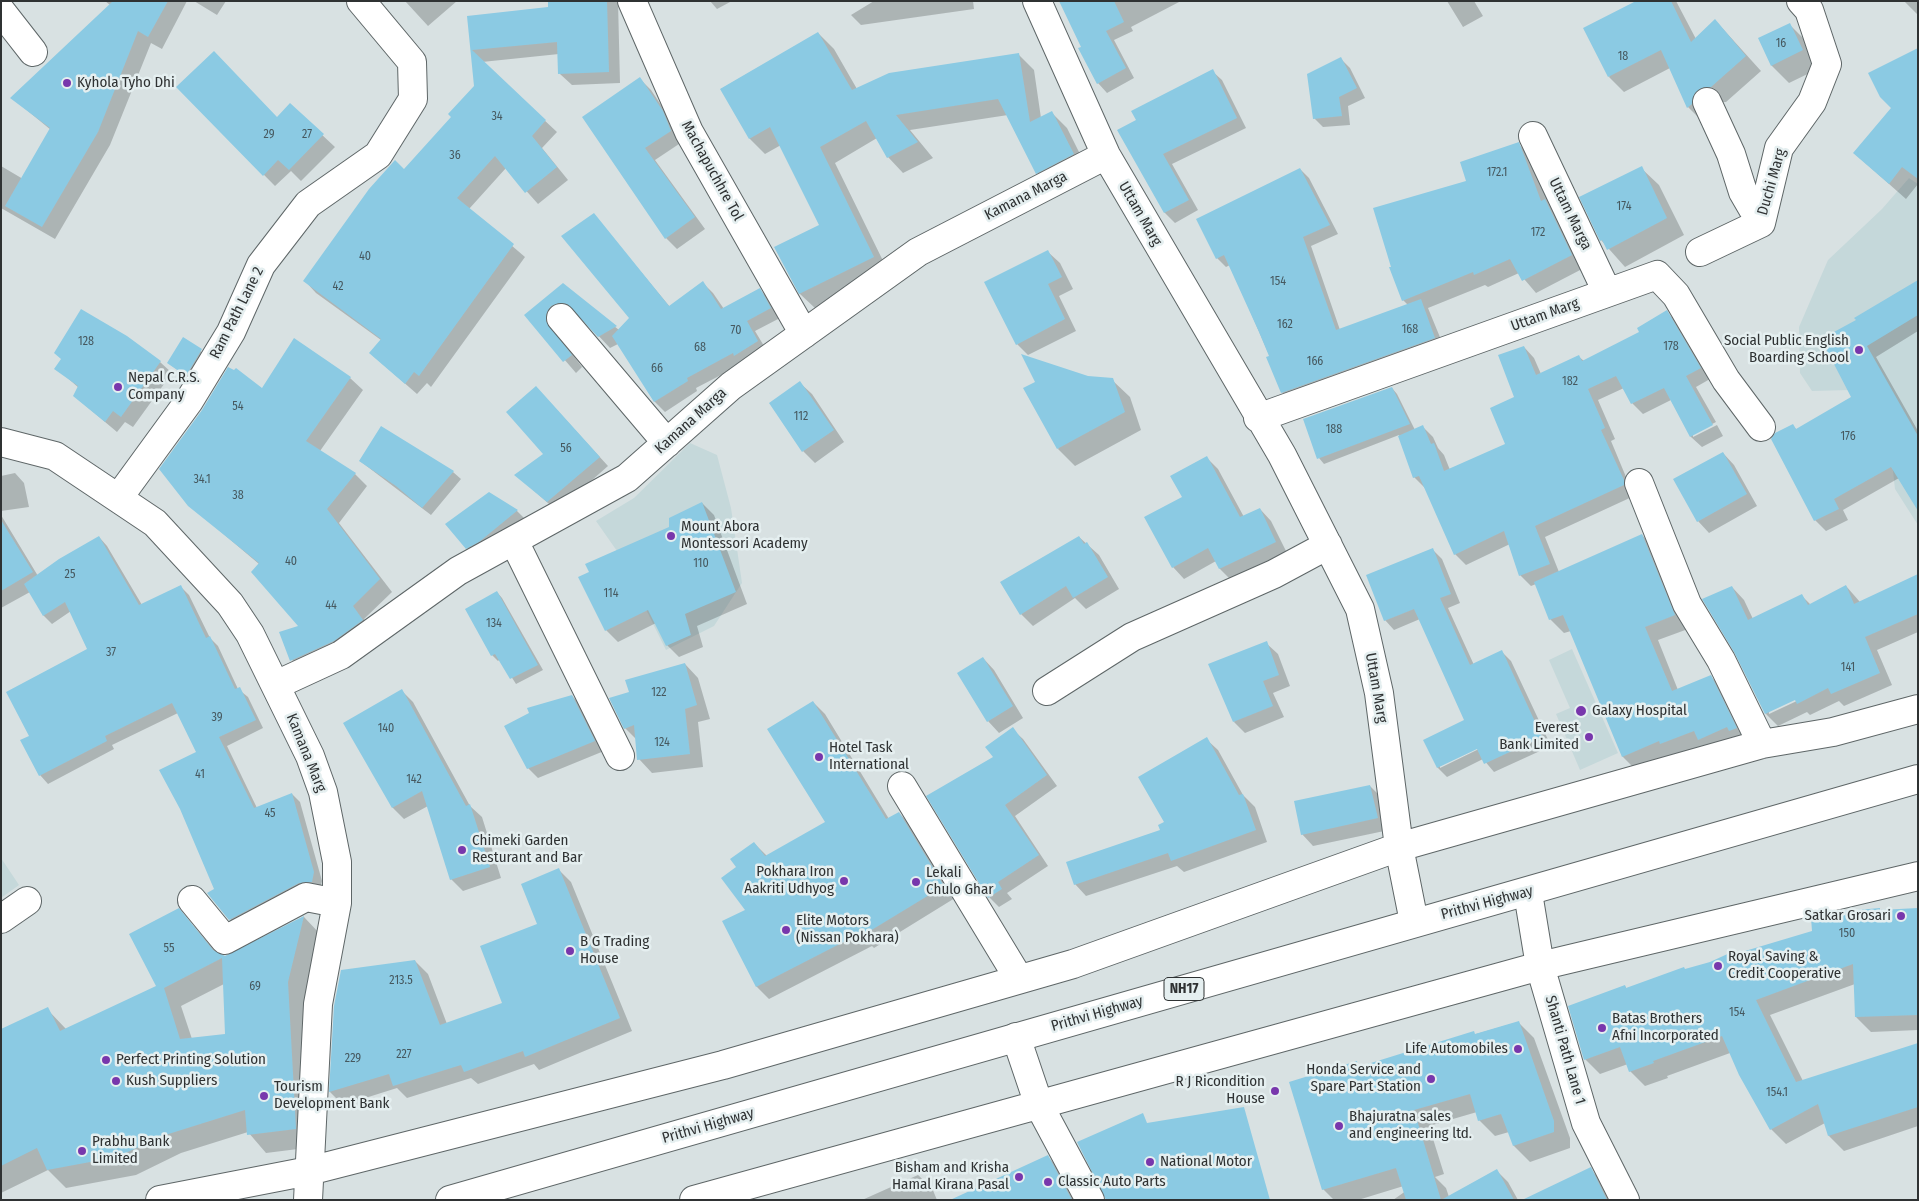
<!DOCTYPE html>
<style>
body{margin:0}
#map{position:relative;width:1919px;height:1201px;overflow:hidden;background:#d8e1e2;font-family:"Fira Sans Condensed",sans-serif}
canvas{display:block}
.frame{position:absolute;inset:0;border:2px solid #2f3233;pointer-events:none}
</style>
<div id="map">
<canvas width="1919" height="1201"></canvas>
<div class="frame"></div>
</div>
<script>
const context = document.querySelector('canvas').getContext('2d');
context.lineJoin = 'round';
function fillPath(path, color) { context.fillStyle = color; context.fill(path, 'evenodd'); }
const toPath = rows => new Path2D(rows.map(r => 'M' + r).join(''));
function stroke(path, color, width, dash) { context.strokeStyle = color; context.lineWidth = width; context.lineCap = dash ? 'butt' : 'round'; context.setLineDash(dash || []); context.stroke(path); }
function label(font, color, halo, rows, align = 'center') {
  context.font = font + ' "Fira Sans Condensed",sans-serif'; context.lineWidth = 5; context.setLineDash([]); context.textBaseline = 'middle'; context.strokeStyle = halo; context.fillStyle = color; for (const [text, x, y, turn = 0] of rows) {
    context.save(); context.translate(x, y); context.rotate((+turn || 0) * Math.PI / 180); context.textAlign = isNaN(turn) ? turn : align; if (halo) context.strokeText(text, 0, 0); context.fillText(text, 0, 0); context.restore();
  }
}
const built = toPath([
 [1909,178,1918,184,1918,525,1895,489,1892,463,1850,390,1812,391,1800,373,1799,327,1828,260,1882,209],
 [690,443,717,455,731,508,742,583,714,626,666,650,617,551,596,521,634,498],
 [1572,649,1618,753,1580,770,1556,714,1570,708,1549,660],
 [1,858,19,885,1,898]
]);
const shadow = toPath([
 [105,1,187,1,162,49,151,43,110,145,55,239,1,208,1,166,23,179,51,130,12,98,110,5],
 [194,1,226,1,217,15],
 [405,1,457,1,428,26],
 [549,1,618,1,620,83,572,85,560,74,559,54,482,62,557,132,542,148,568,180,538,204,506,168,469,209,525,257,431,387,427,383,417,394,370,353,381,340,316,293,305,281,453,117,476,86,468,17,549,8],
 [710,1,732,1,717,9],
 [874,1,973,1,974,9,861,25,851,15],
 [1061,1,1181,1,1131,27,1133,31,1114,40,1134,78,1107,93,1098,83],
 [1447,1,1474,1,1483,16,1463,27],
 [1639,1,1676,1,1696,39,1715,20,1761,71,1726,102,1716,102,1703,122,1688,107,1670,68,1624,92,1609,77],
 [1904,1,1918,1,1918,15],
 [1790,25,1807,42,1820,68,1789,83,1772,66,1760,39],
 [818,33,834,49,857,89,1018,54,1034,70,1041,118,1052,113,1067,128,1088,170,1052,188,1037,173,1008,115,910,130,933,158,903,173,888,157,877,138,835,163,889,273,816,309,800,294,776,248,820,226,781,145,765,154,750,139,721,89],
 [1918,49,1918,184,1906,199,1854,153,1892,108],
 [1341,59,1350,68,1365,98,1348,106,1350,125,1323,127,1314,118],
 [1212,71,1222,80,1246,128,1172,164,1198,210,1175,223,1165,213,1119,131,1138,121],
 [640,79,651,90,673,123,682,142,655,160,705,229,677,249,666,238,584,117],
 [177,87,277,119,290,105,335,147,301,181,291,171,275,186],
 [1518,144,1531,156,1549,204,1558,213,1584,268,1536,293,1519,273,1488,287,1485,285,1428,308,1444,347,1291,401,1282,392,1270,357,1230,265,1226,267,1217,258,1198,220,1300,169,1309,178,1338,234,1311,246,1340,330,1408,305,1403,300,1468,182],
 [1641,168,1659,185,1684,235,1625,267,1601,240],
 [594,215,670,307,703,283,713,293,724,309,759,289,769,299,780,318,755,331,767,351,696,388,697,391,665,412,655,402,618,344,610,348,579,315,571,314,557,334,582,367,576,373,526,315,563,285,619,330,631,318],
 [1048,252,1060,263,1073,289,1059,296,1076,331,1028,355,1017,344],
 [1918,281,1918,331,1876,357,1918,431,1918,504,1899,478,1843,510,1848,520,1826,531,1815,520,1773,439,1793,426,1797,430,1852,397,1858,321],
 [1667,312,1677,323,1710,379,1696,387,1716,422,1693,434,1693,437,1717,425,1723,436,1702,447,1691,437,1671,400,1643,414,1632,403,1624,388,1598,400,1615,439,1611,441,1634,496,1545,537,1559,572,1642,535,1656,549,1688,629,1658,640,1678,690,1711,677,1725,690,1750,742,1713,753,1705,746,1637,771,1623,757,1571,631,1564,633,1550,619,1536,584,1531,586,1520,575,1510,544,1466,565,1455,554,1426,489,1414,477,1399,435,1324,464,1319,458,1392,388,1397,394,1415,430,1422,426,1433,437,1438,448,1444,455,1450,470,1507,444,1524,347,1534,358,1541,374,1578,356,1584,361,1641,333],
 [184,339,207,356,192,380,168,363],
 [294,340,350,378,363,390,320,451,355,474,367,486,339,523,392,592,364,619,375,633,304,672,292,660,300,627,259,564,189,505],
 [160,362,172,373,133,427,125,422,117,432,74,396,79,388,56,368],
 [1088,377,1112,380,1130,397,1141,430,1075,466,1058,449],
 [800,383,812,394,844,442,815,463,803,451],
 [545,397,608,466,557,511,516,475,545,454],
 [1723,453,1734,465,1757,506,1709,533,1698,521],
 [1207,458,1218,469,1244,517,1260,509,1271,521,1287,553,1231,580,1220,569,1216,561,1184,579,1173,567,1184,498],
 [360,461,453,472,461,479,431,515],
 [15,473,24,483,29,507,1,511,1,476],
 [489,494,517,511,525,519,475,556,467,548],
 [702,503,714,515,747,604,697,626,703,647,679,657,667,645,656,623,618,642,606,630,580,578,670,528],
 [1,515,38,576,99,537,107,546,142,605,180,586,189,595,210,638,218,646,238,689,248,697,263,728,227,746,257,808,292,794,300,802,322,881,320,890,238,928,230,919,216,890,197,753,178,713,112,745,114,749,48,784,40,775,22,741,31,736,89,650,71,611,52,624,44,616,30,592,1,608],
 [1079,537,1099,555,1119,589,1086,609,1075,598,1033,626,1021,614],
 [1432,549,1442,559,1460,603,1448,608,1474,665,1502,652,1511,661,1551,746,1494,772,1483,759,1447,777,1438,768,1425,741,1466,721,1420,619,1394,630,1385,620],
 [1482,745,1483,747,1440,768,1440,766],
 [1918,576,1918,632,1877,650,1892,685,1844,706,1839,701,1810,715,1807,712,1778,726,1766,714,1736,651,1732,587,1744,600,1753,619,1802,596,1811,605,1846,586,1860,602],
 [1800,696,1801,699,1769,714,1769,711],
 [497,592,502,598,543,670,516,684,500,659,498,661,492,655],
 [1266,643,1278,654,1290,686,1273,693,1284,717,1245,733,1234,722],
 [983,658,994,670,1023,718,999,733,988,721],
 [685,664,698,678,710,719,698,722,703,767,652,773,639,759,637,740,625,728,631,693],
 [402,691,413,702,470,806,482,817,501,878,463,891,451,879,428,806,404,819,393,808,345,724],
 [572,696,582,706,604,751,538,778,528,768,531,714],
 [813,702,825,714,889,819,899,813,911,825,955,898,874,948,872,946,769,999,757,987,724,922,747,910,738,867,754,843,767,856,827,823],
 [1012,729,1023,739,1057,786,1015,816,1048,866,1007,893,1012,899,999,907,989,897,994,758],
 [1206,739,1218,750,1243,795,1255,807,1267,842,1184,872,1177,866,1086,896,1075,884,1161,831],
 [1370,786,1382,798,1389,830,1313,846,1302,834],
 [559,870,571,882,632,1031,539,1070,534,1064,478,1084,471,1078,407,1098,397,1088,343,1105,330,1092,335,1006,415,961,428,974,447,1024,504,1003,538,924],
 [1918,909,1918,1030,1871,1032,1856,1017,1855,984,1770,1015,1803,1081,1918,1044,1918,1126,1844,1151,1829,1136,1825,1123,1786,1144,1771,1129,1730,1053,1667,1076,1668,1078,1645,1086,1630,1071,1628,1064,1600,1074,1585,1059,1625,986,1627,989,1736,955],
 [179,910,218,954,225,957,304,917,321,935,314,1147,266,1153,248,1132,181,1153,136,1175,66,1188,48,1170,1,1193,1,1030,47,1009,66,1029,158,986],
 [224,984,226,1035,192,1039,181,1006],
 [1518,1022,1534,1038,1570,1138,1570,1148,1530,1162,1514,1146,1509,1132,1495,1136,1479,1120,1477,1112,1429,1126,1444,1174,1435,1177,1446,1188,1450,1200,1393,1200,1420,1181,1358,1200,1334,1200,1323,1189,1356,1063,1361,1067],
 [1048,1157,1062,1171,1078,1200,953,1200],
 [1496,1170,1508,1182,1518,1200,1482,1200],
 [1591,1170,1603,1182,1612,1200,1528,1200],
 [918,1175,932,1188,937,1200,862,1200]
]);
const building = toPath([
 [113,1,168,1,148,37,138,31,98,132,42,227,5,206,50,128,10,98],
 [548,1,607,1,609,72,558,74,557,42,472,50,546,120,532,136,557,167,525,193,495,156,457,198,514,244,419,376,414,372,405,384,369,353,381,339,303,281,369,189,395,160,404,169,451,117,448,114,474,86,467,16,548,7],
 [1059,1,1114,1,1124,22,1106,31,1126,68,1097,84,1078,48,1081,47],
 [1636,1,1671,1,1691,42,1715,19,1746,56,1711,87,1701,88,1695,93,1692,104,1687,108,1661,50,1608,77,1583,28],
 [1790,23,1803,50,1771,66,1758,38],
 [818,32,852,90,889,73,1019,53,1030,122,1052,111,1074,154,1036,174,998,99,896,115,918,142,887,158,866,121,820,147,874,257,799,294,774,247,819,225,770,127,749,139,720,89],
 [1918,48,1918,179,1902,167,1889,184,1853,153,1891,108,1880,97,1868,73],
 [214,51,277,117,290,103,324,134,289,170,278,160,263,176,176,87],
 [1341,57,1357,88,1339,97,1342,116,1313,119,1307,74],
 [1213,69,1237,118,1163,154,1189,200,1164,213,1117,130,1136,120,1131,111],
 [640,77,663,111,671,131,645,148,695,217,665,239,582,117],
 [1519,142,1541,201,1545,199,1572,255,1522,281,1510,259,1474,275,1473,272,1402,301,1389,267,1391,267,1373,208,1466,181,1460,162],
 [1642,166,1667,218,1607,250,1602,240,1600,241,1579,197],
 [1300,168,1330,225,1303,237,1336,330,1421,299,1435,338,1281,393,1266,357,1269,356,1259,332,1224,255,1216,259,1196,219],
 [594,213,669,306,703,281,721,309,760,288,771,308,747,321,758,341,734,356,733,353,687,378,688,381,654,402,612,336,629,318,561,236],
 [1048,250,1062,277,1048,284,1065,319,1016,345,984,282],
 [1918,280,1918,315,1867,346,1918,436,1918,511,1891,467,1834,499,1839,509,1814,521,1771,439,1775,433,1793,424,1796,429,1851,397,1821,339,1856,320,1854,318],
 [563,283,617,326,598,337,567,304,559,303,551,306,547,312,546,321,572,355,563,362,524,315],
 [81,309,127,336,161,361,121,417,113,411,105,422,73,396,78,386,54,369,61,359,54,353],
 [1667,310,1701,368,1686,376,1713,425,1690,437,1664,388,1631,404,1616,376,1588,389,1605,428,1601,430,1624,480,1624,485,1535,526,1550,564,1519,576,1504,531,1454,555,1419,476,1413,478,1398,436,1423,425,1431,444,1434,443,1444,471,1505,444,1490,408,1514,397,1498,355,1524,346,1536,375,1579,355,1582,361,1639,332,1637,328],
 [183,337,202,349,186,376,167,363],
 [294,338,351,377,306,441,356,473,327,509,380,579,353,606,363,620,334,641,290,661,279,632,298,626,251,572,259,563,188,506,159,469,202,410,228,367,234,370,236,368,262,388],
 [1021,354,1088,376,1113,378,1125,412,1057,449,1023,388,1035,382],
 [800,381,834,430,802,452,769,403],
 [536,386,600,457,547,502,514,475,543,454,506,412],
 [1392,387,1410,424,1317,459,1303,419],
 [381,426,454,471,422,508,396,486,359,461],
 [1723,452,1747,494,1697,522,1673,479],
 [1207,456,1240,517,1260,508,1276,542,1219,569,1208,548,1172,568,1144,517,1182,497,1170,476],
 [489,492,518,510,479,542,466,549,445,524],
 [702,502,736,592,685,614,691,635,666,646,648,610,605,631,578,577,589,572,585,564,669,527,669,518],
 [1,520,33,572,1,591],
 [1642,534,1675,615,1645,627,1672,691,1711,675,1737,728,1729,731,1727,727,1698,740,1694,731,1660,744,1659,741,1622,757,1563,615,1549,620,1534,582],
 [99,536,139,605,181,585,206,638,210,636,235,689,240,687,256,720,219,737,254,808,292,793,314,872,312,882,299,883,229,920,207,893,214,889,180,809,159,770,196,752,172,703,105,736,107,741,39,776,20,740,29,736,6,692,87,649,65,602,43,616,24,584,59,559],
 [1079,536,1084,544,1087,542,1108,577,1073,598,1066,586,1020,615,1000,582],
 [1433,548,1451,594,1440,598,1470,665,1502,650,1542,737,1484,764,1477,749,1437,768,1423,740,1464,720,1414,609,1384,621,1366,575],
 [1918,574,1918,614,1865,637,1880,673,1831,694,1828,688,1797,704,1795,700,1765,714,1734,652,1702,599,1732,586,1748,620,1802,594,1808,605,1846,585,1854,604],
 [497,591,538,665,510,679,495,654,491,656,465,609],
 [1267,641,1279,675,1263,681,1273,706,1233,722,1208,664],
 [983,657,1013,706,987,722,957,673],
 [685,663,697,705,685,709,690,754,637,760,634,725,624,729,609,698,629,692,625,680],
 [402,689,466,806,470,804,490,867,450,880,422,791,392,808,343,723],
 [572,695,595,741,527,769,504,726,529,713,527,708],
 [813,701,886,819,899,812,944,886,860,937,859,934,756,987,722,921,745,910,721,878,736,867,730,859,754,842,765,856,825,822,767,729],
 [1013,727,1047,775,1005,805,1039,855,998,882,1002,889,988,898,926,796,993,757,985,747],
 [1207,737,1239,795,1243,794,1256,830,1171,861,1168,853,1074,885,1066,862,1160,830,1158,825,1164,822,1138,777],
 [1370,785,1378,818,1301,835,1294,801],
 [559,868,620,1018,525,1057,523,1051,464,1072,461,1065,393,1086,389,1074,329,1092,334,1006,341,970,415,960,440,1025,502,1003,480,946,537,924,521,884],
 [179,908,213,950,225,956,304,916,288,982,296,1129,247,1135,245,1110,162,1136,117,1157,47,1170,37,1148,1,1166,1,1029,48,1007,60,1031,156,986,129,934],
 [222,958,225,1034,180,1039,164,988],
 [1880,908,1880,910,1918,908,1918,1015,1855,1017,1853,964,1756,1000,1796,1082,1918,1043,1918,1107,1828,1136,1818,1104,1770,1130,1739,1075,1722,1036,1653,1061,1654,1063,1629,1072,1620,1047,1584,1060,1568,1006,1625,985,1626,988,1684,967,1685,969,1710,962,1734,951,1735,954,1812,931,1811,918,1835,912],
 [1519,1021,1554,1121,1554,1132,1513,1146,1501,1114,1478,1121,1470,1094,1414,1110,1441,1200,1497,1169,1514,1200,1406,1200,1396,1168,1322,1190,1289,1082,1357,1061,1358,1067,1474,1031,1475,1034],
 [1244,1107,1270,1200,1106,1200,1077,1142,1143,1113,1147,1123],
 [1048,1155,1072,1200,950,1200],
 [1591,1167,1607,1200,1522,1200]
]);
const minor = toPath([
 [632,1,689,132,804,334],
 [1037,1,1106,155,1282,455,1360,609,1379,693,1399,847,1414,922],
 [1,11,33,52],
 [1707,102,1731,154,1743,192,1761,223],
 [1533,136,1607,292],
 [1700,252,1761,223,1779,148,1812,102,1827,64,1809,10,1801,1],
 [561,318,667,443],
 [1258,418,1657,275,1676,295,1726,380,1761,427],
 [1,442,55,456,155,523,230,604,250,634,310,756,323,792,337,862,337,903,318,1004,308,1200],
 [1639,483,1687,604,1721,660,1762,744],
 [119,497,189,401,231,332,261,265,308,204,378,155,413,99,412,62,361,1],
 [514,541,620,756],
 [276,685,341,655,458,571,627,478,731,386,918,252,1106,155],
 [1047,691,1132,637,1274,574,1328,545],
 [902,786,1019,979],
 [1528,893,1540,966,1586,1123,1625,1200],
 [192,900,225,940,306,897,337,903],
 [1,919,27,901],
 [1016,1037,1039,1105,1090,1200],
 [160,1200,309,1171,723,1065,1073,964,1399,847,1762,744,1833,732,1918,709],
 [694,1200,1540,966,1918,876]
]);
const highway = toPath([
 [450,1200,1918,779]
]);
const markers = [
 [67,83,5,"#7837ac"],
 [1859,350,5,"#7837ac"],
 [118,387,5,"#7837ac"],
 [671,536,5,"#7837ac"],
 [1581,711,6,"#7837ac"],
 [1589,737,5,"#7837ac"],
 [819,757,5,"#7837ac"],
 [462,850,5,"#7837ac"],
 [844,881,5,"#7837ac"],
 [916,882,5,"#7837ac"],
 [1901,916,5,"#7837ac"],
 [786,930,5,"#7837ac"],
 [570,951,5,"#7837ac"],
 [1718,966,5,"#7837ac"],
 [1602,1028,5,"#7837ac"],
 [1518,1049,5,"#7837ac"],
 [106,1060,5,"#7837ac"],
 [1431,1079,5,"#7837ac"],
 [116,1081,5,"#7837ac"],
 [1275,1091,5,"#7837ac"],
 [264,1096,5,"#7837ac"],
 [1339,1126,5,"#7837ac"],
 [82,1151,5,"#7837ac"],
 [1150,1162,5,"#7837ac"],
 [1019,1177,5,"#7837ac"],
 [1048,1182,5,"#7837ac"]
];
const numberNames = [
 ["16",1781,44],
 ["18",1623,57],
 ["34",497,117],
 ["29",269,135],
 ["27",307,135],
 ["36",455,156],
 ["172.1",1497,173],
 ["174",1624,207],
 ["172",1538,233],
 ["40",365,257],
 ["154",1278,282],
 ["42",338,287],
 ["162",1285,325],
 ["168",1410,330],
 ["70",736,331],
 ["128",86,342],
 ["178",1671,347],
 ["68",700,348],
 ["166",1315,362],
 ["66",657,369],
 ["182",1570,382],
 ["54",238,407],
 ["112",801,417],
 ["188",1334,430],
 ["176",1848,437],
 ["56",566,449],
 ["34.1",202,480],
 ["38",238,496],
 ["40",291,562],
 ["110",701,564],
 ["25",70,575],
 ["114",611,594],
 ["44",331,606],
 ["134",494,624],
 ["37",111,653],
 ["141",1848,668],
 ["122",659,693],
 ["39",217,718],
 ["140",386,729],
 ["124",662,743],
 ["41",200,775],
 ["142",414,780],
 ["45",270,814],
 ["150",1847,934],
 ["55",169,949],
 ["213.5",401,981],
 ["69",255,987],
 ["154",1737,1013],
 ["227",404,1055],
 ["229",353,1059],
 ["154.1",1777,1093]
];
const shields = [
 [1184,989,40]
];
const shieldNames = [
 ["NH17",1184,989]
];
const poiNames = [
 ["Kyhola Tyho Dhi",77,83],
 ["Social Public English",1849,341,"right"],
 ["Boarding School",1849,358,"right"],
 ["Nepal C.R.S.",128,378],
 ["Company",128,395],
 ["Mount Abora",681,527],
 ["Montessori Academy",681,544],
 ["Galaxy Hospital",1592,711],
 ["Everest",1579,728,"right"],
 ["Bank Limited",1579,745,"right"],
 ["Hotel Task",829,748],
 ["International",829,765],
 ["Chimeki Garden",472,841],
 ["Resturant and Bar",472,858],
 ["Pokhara Iron",834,872,"right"],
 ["Aakriti Udhyog",834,889,"right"],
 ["Lekali",926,873],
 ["Chulo Ghar",926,890],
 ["Satkar Grosari",1891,916,"right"],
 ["Elite Motors",796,921],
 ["(Nissan Pokhara)",796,938],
 ["B G Trading",580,942],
 ["House",580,959],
 ["Royal Saving &",1728,957],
 ["Credit Cooperative",1728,974],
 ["Batas Brothers",1612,1019],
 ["Afni Incorporated",1612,1036],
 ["Life Automobiles",1508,1049,"right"],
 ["Perfect Printing Solution",116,1060],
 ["Honda Service and",1421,1070,"right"],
 ["Spare Part Station",1421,1087,"right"],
 ["Kush Suppliers",126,1081],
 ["R J Ricondition",1265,1082,"right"],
 ["House",1265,1099,"right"],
 ["Tourism",274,1087],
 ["Development Bank",274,1104],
 ["Bhajuratna sales",1349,1117],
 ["and engineering ltd.",1349,1134],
 ["Prabhu Bank",92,1142],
 ["Limited",92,1159],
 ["National Motor",1160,1162],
 ["Bisham and Krisha",1009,1168,"right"],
 ["Hamal Kirana Pasal",1009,1185,"right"],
 ["Classic Auto Parts",1058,1182]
];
const streetNames = [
 ["Machapuchhre Tol",712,171,61],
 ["Duchi Marg",1772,182,-74],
 ["Kamana Marga",1026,196,-27],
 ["Uttam Marg",1140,214,60],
 ["Uttam Marga",1570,214,64],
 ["Ram Path Lane 2",237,313,-63],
 ["Uttam Marg",1545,315,-20],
 ["Kamana Marga",691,421,-42],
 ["Uttam Marg",1376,688,80],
 ["Kamana Marg",306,753,68],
 ["Prithvi Highway",1487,903,-15],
 ["Prithvi Highway",1097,1014,-16],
 ["Shanti Path Lane 1",1565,1050,74],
 ["Prithvi Highway",708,1126,-16]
];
fillPath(built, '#c5d8da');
fillPath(shadow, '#0003');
fillPath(building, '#8bcae3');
stroke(minor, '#5e6667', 30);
stroke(highway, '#5e6667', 30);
stroke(minor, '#fff', 28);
stroke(highway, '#fff', 28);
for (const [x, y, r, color] of markers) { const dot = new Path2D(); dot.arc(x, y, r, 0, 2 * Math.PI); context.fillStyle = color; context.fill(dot); stroke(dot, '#e5eff0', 2); }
label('12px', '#46585f', null, numberNames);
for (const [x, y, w] of shields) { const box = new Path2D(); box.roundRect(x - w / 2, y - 11.5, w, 23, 4); context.fillStyle = '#e5eff0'; context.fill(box); stroke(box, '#2f3233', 1); }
label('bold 14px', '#2f3233', null, shieldNames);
label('15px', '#2f3233', '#e5eff0', poiNames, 'left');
label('15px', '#2f3233', '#e5eff0', streetNames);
</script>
